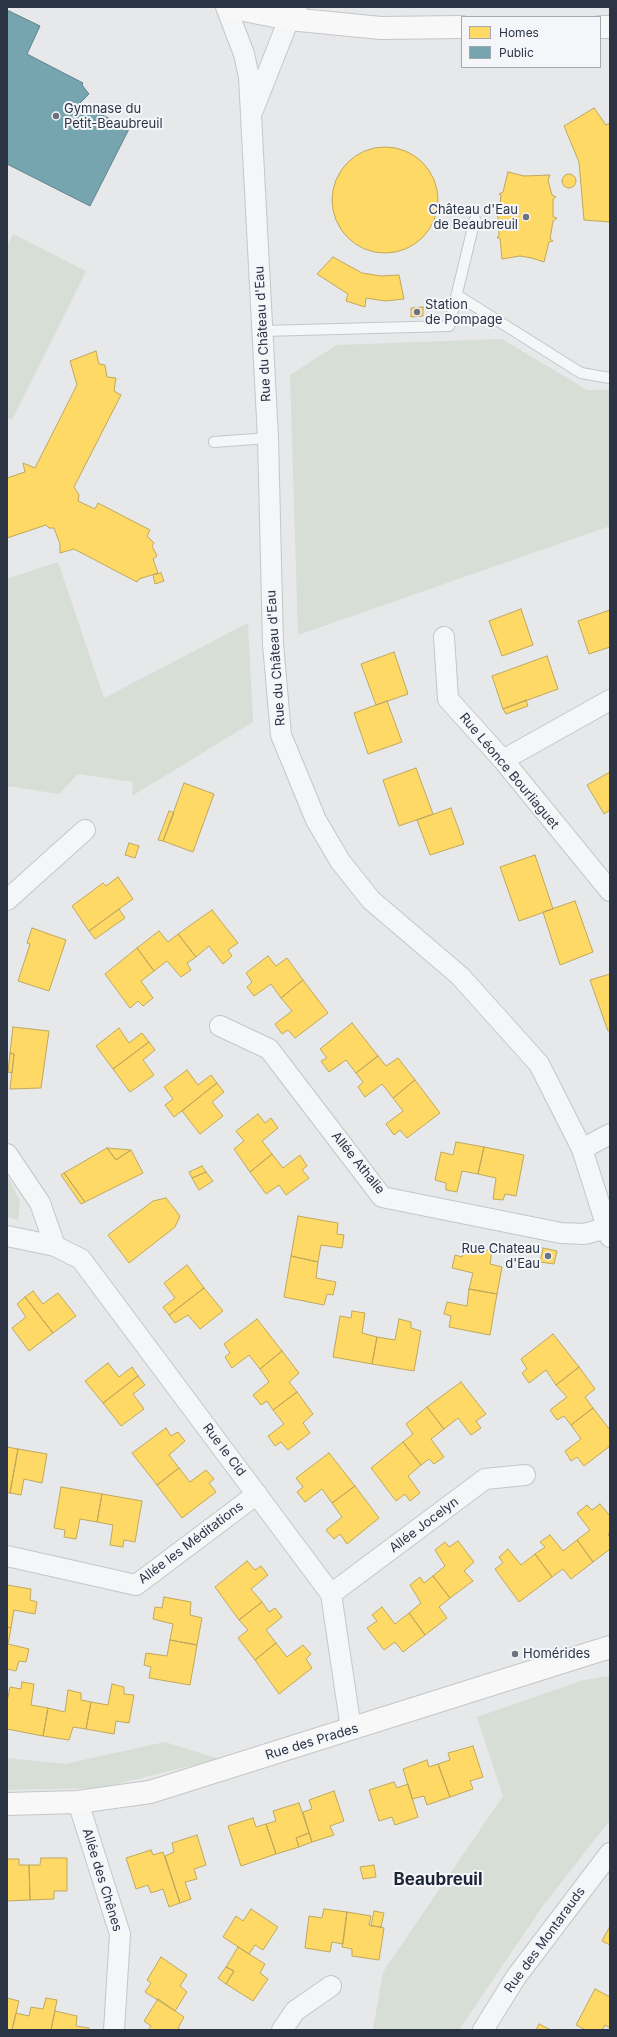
<!DOCTYPE html>
<meta charset="utf-8">
<style>
body{margin:0}
#map{position:relative;width:617px;height:2037px;overflow:hidden;background:#e6e8ea;font-family:Inter,sans-serif}
canvas{display:block}
.frame{position:absolute;inset:0;border:8px solid #2b3445;pointer-events:none}
.legend{position:absolute;left:461px;top:16px;width:140px;height:52px;box-sizing:border-box;background:#f4f6f9;border:1px solid #a4a8b1;margin:0;padding:5px 7px;list-style:none;font-size:12px;color:#2b3445}
.legend li{display:flex;align-items:center;gap:8px;height:20px}
.legend b{width:20px;border:1px solid #a4a8b1}
</style>
<div id="map">
<canvas width="617" height="2037"></canvas>
<div class="frame"></div>
<ul class="legend">
<li><b style="height:11px;background:#ffd966"></b>Homes</li>
<li><b style="height:11px;background:#76a5af"></b>Public</li>
</ul>
</div>
<script>
const context = document.querySelector('canvas').getContext('2d');
context.lineJoin = 'round';
function fillPath(path, color) { context.fillStyle = color; context.fill(path, 'evenodd'); }
const toPath = rows => new Path2D(rows.map(r => 'M' + r).join(''));
function stroke(path, color, width, dash) { context.strokeStyle = color; context.lineWidth = width; context.lineCap = dash ? 'butt' : 'round'; context.setLineDash(dash || []); context.stroke(path); }
function label(font, color, halo, rows, align = 'center') {
  context.font = font + ' Inter,sans-serif'; context.lineWidth = 4; context.setLineDash([]); context.textBaseline = 'middle'; context.strokeStyle = halo; context.fillStyle = color; for (const [text, x, y, turn = 0] of rows) {
    context.save(); context.translate(x, y); context.rotate((+turn || 0) * Math.PI / 180); context.textAlign = isNaN(turn) ? turn : align; if (halo) context.strokeText(text, 0, 0); context.fillText(text, 0, 0); context.restore();
  }
}
const green = toPath([
 [13,234,86,271,12,420,7,418,7,246],
 [502,339,587,390,610,390,610,526,298,635,290,375,337,345],
 [58,562,104,698,248,623,253,722,132,796,133,782,78,774,59,794,7,786,7,579],
 [7,1175,20,1201,18,1220,7,1217],
 [610,1676,610,1820,542,1907,459,2030,373,2030,383,1972,503,1796,477,1717,584,1680],
 [165,1742,219,1759,100,1788,7,1790,7,1758,65,1764]
]);
const homes = toPath([
 [594,108,606,125,610,123,610,222,584,220,579,162,564,126,594,108],
 '332 200a53 53 0 1 1 106 0a53 53 0 1 1-106 0Z',
 [508,172,524,176,550,175,548,180,552,195,556,197,553,199,553,217,557,218,553,221,550,239,553,241,549,242,544,262,532,258,520,256,502,259,500,238,497,238,499,235,498,217,495,214,499,213,501,195,499,194,503,192,508,172],
 '562 181a7 7 0 1 1 14 0a7 7 0 1 1-14 0Z',
 [333,257,362,273,381,276,399,275,404,299,385,301,366,298,365,307,346,301,348,294,317,274,333,257],
 [423,307,423,316,411,317,411,308,423,307],
 [96,351,99,364,105,365,107,377,116,378,114,391,121,395,74,487,79,495,78,501,95,509,98,503,150,530,147,536,154,543,152,546,157,556,153,559,158,573,139,579,137,582,74,549,60,553,60,544,54,528,49,528,46,525,7,538,7,478,25,472,23,463,35,468,77,385,70,361,96,351],
 [161,573,164,581,155,584,153,575,161,573],
 [521,609,533,645,502,656,489,621,521,609],
 [610,610,610,647,589,654,578,621,610,610],
 [394,652,408,694,376,705,361,664,394,652],
 [547,656,558,689,503,709,492,676,547,656],
 [526,700,528,706,506,714,503,709,526,700],
 [387,701,402,742,368,754,354,713,387,701],
 [416,768,433,814,399,826,383,780,416,768],
 [610,772,610,810,604,814,587,785,610,772],
 [184,783,214,794,193,852,163,841,184,783],
 [451,808,464,844,430,855,417,820,451,808],
 [169,811,174,813,163,841,158,840,169,811],
 [129,843,139,846,135,858,125,855,129,843],
 [535,855,553,909,519,921,500,867,535,855],
 [118,877,133,899,89,931,72,906,103,883,106,886,118,877],
 [575,901,593,952,560,965,543,912,575,901],
 [119,909,125,918,95,939,89,931,119,909],
 [212,910,238,943,228,950,232,956,223,964,209,946,196,957,178,934,212,910],
 [32,928,66,940,49,991,18,981,30,944,27,943,32,928],
 [159,931,168,942,178,934,196,957,187,963,191,970,181,977,167,961,154,971,137,948,159,931],
 [137,948,154,971,141,981,153,998,143,1006,138,1001,130,1008,105,974,137,948],
 [268,956,276,966,287,958,303,980,281,998,271,984,254,996,247,987,252,982,246,973,268,956],
 [610,974,610,1030,608,1031,590,980,610,974],
 [303,980,328,1013,295,1038,288,1030,282,1034,275,1024,292,1011,281,998,303,980],
 [352,1023,378,1056,356,1073,346,1060,329,1072,321,1061,327,1058,320,1049,352,1023],
 [13,1027,49,1031,41,1088,10,1089,14,1054,10,1053,13,1027],
 [119,1028,129,1043,142,1033,149,1042,113,1069,96,1046,119,1028],
 [149,1042,155,1050,143,1060,154,1075,130,1092,113,1069,149,1042],
 [10,1053,14,1054,12,1073,8,1072,10,1053],
 [378,1056,386,1066,398,1058,415,1080,393,1098,382,1084,365,1097,358,1087,363,1082,356,1073,378,1056],
 [187,1070,198,1085,211,1075,217,1083,174,1117,165,1105,173,1099,164,1087,187,1070],
 [415,1080,440,1113,407,1138,400,1130,394,1135,386,1124,403,1111,393,1098,415,1080],
 [217,1083,224,1092,212,1102,223,1116,200,1134,182,1111,217,1083],
 [258,1114,265,1123,271,1118,278,1128,262,1141,272,1154,250,1172,234,1149,244,1141,236,1131,258,1114],
 [456,1142,484,1147,478,1174,462,1171,457,1192,446,1190,446,1183,435,1180,441,1152,453,1155,456,1142],
 [484,1147,524,1155,516,1196,505,1194,503,1200,493,1199,496,1178,478,1174,484,1147],
 [107,1148,116,1160,131,1150,143,1173,85,1202,64,1173,107,1148],
 [107,1148,131,1150,116,1160,107,1148],
 [272,1154,283,1168,300,1155,307,1166,302,1170,309,1178,286,1195,279,1185,266,1194,250,1172,272,1154],
 [202,1166,206,1172,192,1178,189,1172,202,1166],
 [206,1172,213,1181,199,1190,192,1178,206,1172],
 [64,1173,85,1202,81,1204,61,1175,64,1173],
 [166,1198,180,1216,175,1227,129,1263,108,1235,153,1201,166,1198],
 [298,1216,338,1223,337,1234,344,1235,342,1248,321,1245,318,1262,291,1256,298,1216],
 [465,1246,492,1251,490,1264,502,1267,497,1294,469,1289,473,1273,452,1268,455,1255,462,1257,465,1246],
 [543,1248,557,1251,554,1264,540,1262,543,1248],
 [291,1256,318,1262,316,1278,336,1282,333,1295,327,1294,324,1305,284,1297,291,1256],
 [187,1265,204,1288,169,1315,163,1307,175,1298,164,1283,187,1265],
 [204,1288,223,1311,200,1329,188,1315,175,1323,169,1315,204,1288],
 [469,1289,497,1294,490,1335,449,1327,451,1316,444,1314,447,1302,467,1306,469,1289],
 [33,1291,43,1304,58,1293,76,1316,53,1333,25,1297,33,1291],
 [25,1297,53,1333,29,1351,12,1328,26,1317,17,1304,25,1297],
 [352,1311,365,1313,362,1333,377,1337,372,1364,333,1357,340,1316,351,1318,352,1311],
 [257,1319,282,1351,260,1369,249,1355,232,1368,225,1357,230,1353,224,1344,257,1319],
 [399,1319,411,1322,411,1328,421,1331,414,1371,372,1364,377,1337,395,1340,399,1319],
 [553,1334,579,1367,556,1385,546,1370,529,1383,522,1373,527,1369,521,1359,553,1334],
 [282,1351,299,1373,289,1382,297,1392,273,1410,267,1401,261,1405,253,1395,269,1382,260,1369,282,1351],
 [108,1363,119,1377,132,1367,138,1376,103,1403,85,1381,108,1363],
 [579,1367,595,1389,585,1397,593,1408,571,1425,564,1416,557,1420,550,1410,567,1397,556,1385,579,1367],
 [138,1376,145,1385,133,1394,144,1409,121,1426,103,1403,138,1376],
 [461,1382,486,1414,476,1421,481,1428,471,1435,458,1418,444,1429,427,1407,461,1382],
 [297,1392,313,1414,303,1423,310,1433,288,1450,281,1442,275,1446,268,1436,284,1424,273,1410,297,1392],
 [427,1407,444,1429,431,1439,444,1457,434,1464,429,1459,421,1465,403,1442,413,1434,406,1424,427,1407],
 [593,1408,610,1430,610,1446,584,1466,577,1457,571,1461,565,1451,581,1439,571,1425,593,1408],
 [166,1428,171,1436,178,1432,185,1441,169,1455,179,1468,157,1485,132,1453,166,1428],
 [403,1442,421,1465,408,1476,420,1493,410,1501,405,1494,396,1501,371,1468,403,1442],
 [7,1447,18,1449,10,1493,7,1493,7,1447],
 [18,1449,47,1454,42,1483,24,1479,21,1495,10,1493,18,1449],
 [329,1453,355,1486,332,1503,322,1489,305,1502,297,1492,303,1487,296,1478,329,1453],
 [179,1468,190,1482,206,1470,214,1479,209,1483,216,1492,182,1518,157,1485,179,1468],
 [355,1486,379,1518,347,1544,340,1534,334,1539,326,1530,342,1517,332,1503,355,1486],
 [61,1487,102,1494,97,1522,80,1519,76,1539,64,1537,65,1530,54,1528,61,1487],
 [102,1494,142,1501,135,1542,124,1540,123,1547,110,1545,113,1525,97,1522,102,1494],
 [600,1504,610,1516,610,1532,608,1534,610,1538,610,1549,593,1562,577,1540,590,1530,577,1513,587,1505,592,1510,600,1504],
 [550,1535,563,1551,577,1540,593,1562,571,1579,563,1569,552,1577,535,1554,545,1547,540,1542,550,1535],
 [458,1541,474,1562,464,1571,473,1581,450,1598,433,1576,445,1566,435,1550,445,1542,449,1547,458,1541],
 [508,1549,521,1565,535,1554,552,1577,519,1602,495,1569,503,1563,499,1557,508,1549],
 [247,1561,255,1570,261,1566,268,1575,251,1589,262,1602,239,1620,215,1587,247,1561],
 [433,1576,450,1598,439,1607,447,1618,425,1635,409,1613,421,1603,410,1585,420,1577,424,1583,433,1576],
 [7,1585,31,1589,30,1600,37,1602,35,1614,14,1610,11,1628,7,1627,7,1585],
 [164,1597,191,1602,190,1615,202,1618,197,1645,170,1640,173,1624,153,1619,155,1607,162,1608,164,1597],
 [262,1602,269,1612,275,1608,282,1617,266,1630,276,1643,255,1660,238,1638,248,1630,239,1620,262,1602],
 [382,1607,395,1624,409,1613,425,1635,403,1652,395,1642,384,1650,367,1628,377,1621,372,1615,382,1607],
 [7,1627,11,1628,8,1644,29,1649,26,1662,19,1661,16,1671,7,1669,7,1627],
 [170,1640,197,1645,190,1685,149,1678,151,1667,144,1665,146,1653,167,1656,170,1640],
 [276,1643,287,1657,303,1645,311,1654,306,1659,312,1668,279,1694,255,1660,276,1643],
 [22,1682,34,1684,31,1705,48,1708,43,1736,7,1729,7,1702,10,1687,21,1689,22,1682],
 [112,1684,124,1687,124,1694,134,1695,129,1723,116,1721,114,1734,86,1729,91,1702,108,1705,112,1684],
 [68,1690,81,1693,81,1700,91,1702,86,1729,73,1727,69,1740,43,1736,48,1708,65,1712,68,1690],
 [473,1746,483,1777,470,1781,473,1789,450,1797,438,1764,450,1760,448,1753,473,1746],
 [427,1760,429,1767,438,1764,450,1797,427,1805,424,1796,412,1799,403,1769,427,1760],
 [394,1782,397,1788,408,1784,418,1817,395,1825,392,1817,379,1821,369,1790,394,1782],
 [334,1791,344,1821,330,1826,334,1835,312,1842,303,1812,312,1809,309,1800,334,1791],
 [299,1803,309,1833,296,1838,299,1847,276,1854,266,1824,276,1821,273,1811,299,1803],
 [253,1818,256,1827,266,1824,276,1854,241,1866,228,1826,253,1818],
 [309,1833,312,1842,299,1847,296,1838,309,1833],
 [197,1835,206,1865,194,1869,197,1879,185,1882,191,1899,180,1903,165,1856,174,1852,172,1843,197,1835],
 [151,1850,153,1855,163,1852,180,1903,169,1907,163,1889,151,1893,148,1885,136,1889,126,1858,151,1850],
 [41,1858,67,1858,67,1891,54,1891,54,1899,30,1900,29,1865,40,1865,41,1858],
 [7,1859,19,1859,19,1865,29,1865,30,1900,7,1901,7,1859],
 [374,1865,376,1877,363,1879,360,1867,374,1865],
 [251,1909,278,1927,263,1950,255,1945,249,1954,223,1937,236,1916,243,1921,251,1909],
 [324,1909,347,1912,343,1944,332,1942,330,1952,305,1948,309,1916,322,1918,324,1909],
 [374,1911,384,1913,381,1927,371,1926,374,1911],
 [347,1912,371,1916,369,1925,384,1928,379,1960,352,1956,352,1949,342,1947,347,1912],
 [609,1928,610,1929,610,1945,602,1941,609,1928],
 [238,1947,265,1964,260,1973,268,1979,253,2001,226,1984,234,1971,226,1967,238,1947],
 [161,1957,187,1975,180,1986,187,1992,175,2011,145,1992,151,1983,147,1980,161,1957],
 [226,1967,234,1971,226,1984,218,1978,226,1967],
 [595,1989,610,1997,610,2028,605,2025,602,2030,586,2030,576,2025,595,1989],
 [7,1998,19,2001,12,2030,7,2030,7,1998],
 [46,1998,57,2000,51,2030,12,2030,16,2013,29,2016,31,2007,43,2009,46,1998],
 [158,1999,184,2017,178,2028,181,2030,148,2030,151,2026,144,2021,158,1999],
 [55,2011,77,2016,76,2026,89,2028,89,2030,51,2030,55,2011],
 [539,2024,551,2030,536,2030,539,2024]
]);
const public = toPath([
 [9,11,40,26,27,54,83,83,82,85,89,94,80,103,129,129,90,206,7,164,7,12,9,11]
]);
const lane = toPath([
 [290,18,302,7],
 [457,295,581,373,610,378],
 [263,331,449,326,475,219],
 [214,442,268,438]
]);
const street = toPath([
 [226,7,244,54,249,77,268,438,273,644,281,735,316,820,340,861,371,900,460,976,539,1064,582,1149,610,1237],
 [253,110,289,19],
 [444,637,448,699,503,760,610,891],
 [503,760,610,700],
 [7,900,85,830],
 [220,1026,269,1049,382,1197,561,1233,584,1234,607,1228],
 [582,1149,610,1134],
 [7,1154,40,1203,55,1246],
 [7,1236,55,1246,81,1259,331,1594,351,1729],
 [7,1556,136,1585,257,1494],
 [331,1594,485,1479,525,1475],
 [78,1802,120,1934,114,2030],
 [282,2030,295,2011,331,1986],
 [483,2030,516,1977,610,1853]
]);
const secondary = toPath([
 [229,7,289,19,381,28,462,27],
 [600,27,610,27],
 [7,1804,78,1802,150,1792,610,1647]
]);
const markers = [
 [56,116,4,"#6c737f"],
 [526,217,4,"#6c737f"],
 [417,312,4,"#6c737f"],
 [548,1256,4,"#6c737f"],
 [515,1654,4,"#6c737f"]
];
const poiNames = [
 ["Gymnase du",64,109],
 ["Petit-Beaubreuil",64,124],
 ["Château d'Eau",518,210,"right"],
 ["de Beaubreuil",518,225,"right"],
 ["Station",425,305],
 ["de Pompage",425,320],
 ["Rue Chateau",540,1249,"right"],
 ["d'Eau",540,1264,"right"],
 ["Homérides",523,1654]
];
const streetNames = [
 ["Rue du Château d'Eau",263,334,-93],
 ["Rue du Château d'Eau",276,658,-94],
 ["Rue Léonce Bourliaguet",509,771,50],
 ["Allée Athalie",358,1163,51],
 ["Rue le Cid",224,1450,53],
 ["Allée Jocelyn",424,1525,-37],
 ["Allée les Méditations",191,1543,-37],
 ["Rue des Prades",312,1742,-17],
 ["Allée des Chênes",102,1880,73],
 ["Rue des Montarauds",545,1940,-54]
];
const districtNames = [
 ["Beaubreuil",438,1880]
];
fillPath(green, '#d6ded6');
fillPath(homes, '#ffd966');
stroke(homes, '#bfa85c', 1);
fillPath(public, '#76a5af');
stroke(public, '#60838f', 1);
stroke(lane, '#c4c6c8', 12);
stroke(street, '#c4c6c8', 22);
stroke(secondary, '#c4c6c8', 24);
stroke(lane, '#f5f6f7', 10);
stroke(street, '#f5f6f7', 20);
stroke(secondary, '#f8f8f8', 22);
for (const [x, y, r, color] of markers) { const dot = new Path2D(); dot.arc(x, y, r, 0, 2 * Math.PI); context.fillStyle = color; context.fill(dot); stroke(dot, '#f4f6f9', 1.5); }
label('13px', '#2b3445', '#f4f6f9', poiNames, 'left');
label('13px', '#2b3445', '#f4f6f9', streetNames);
label('bold 17px', '#1d2536', '#f4f6f9', districtNames);
</script>
